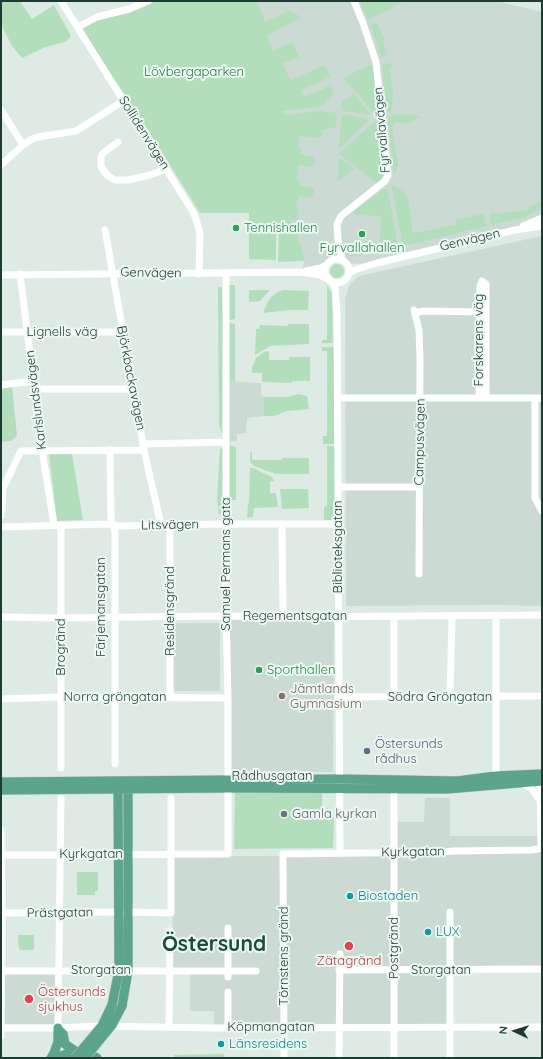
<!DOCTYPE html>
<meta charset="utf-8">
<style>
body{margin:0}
#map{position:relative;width:543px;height:1059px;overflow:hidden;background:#ddebe4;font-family:Quicksand,sans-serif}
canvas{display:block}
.frame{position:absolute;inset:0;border:2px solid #1d3b31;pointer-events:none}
.north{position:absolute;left:495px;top:1011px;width:40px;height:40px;-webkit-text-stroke:3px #edf7f2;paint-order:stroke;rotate:274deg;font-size:11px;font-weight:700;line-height:16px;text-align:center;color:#1d3b31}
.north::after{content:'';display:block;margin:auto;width:14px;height:18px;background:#1d3b31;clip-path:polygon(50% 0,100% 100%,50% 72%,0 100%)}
</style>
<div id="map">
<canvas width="543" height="1059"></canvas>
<div class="frame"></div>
<div class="north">N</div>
</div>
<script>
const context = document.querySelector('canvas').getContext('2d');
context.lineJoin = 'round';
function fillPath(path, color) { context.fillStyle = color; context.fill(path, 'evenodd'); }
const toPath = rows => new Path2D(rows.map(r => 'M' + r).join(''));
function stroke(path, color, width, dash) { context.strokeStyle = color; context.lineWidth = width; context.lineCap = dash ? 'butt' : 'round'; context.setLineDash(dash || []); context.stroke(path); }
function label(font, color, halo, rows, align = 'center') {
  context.font = font + ' Quicksand,sans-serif'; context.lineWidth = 4; context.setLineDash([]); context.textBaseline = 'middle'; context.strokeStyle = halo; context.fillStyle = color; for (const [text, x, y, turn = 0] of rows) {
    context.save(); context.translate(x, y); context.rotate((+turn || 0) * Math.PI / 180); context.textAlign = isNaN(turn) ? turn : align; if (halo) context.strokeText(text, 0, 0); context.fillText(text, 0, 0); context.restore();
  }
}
const built = toPath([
 [247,1,496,1,542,12,542,217,515,230,377,263,347,264,342,260,337,259,331,260,327,265,301,272,305,261,297,237,296,227,290,219,290,127,275,93],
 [542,236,542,606,496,605,346,606,345,299,350,284,359,276],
 [235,381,240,382,261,383,261,392,263,397,264,416,247,418,246,433,237,434,237,441,228,442,228,382],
 [229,620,334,621,333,772,231,772],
 [175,623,218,623,220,625,220,690,218,691,174,691,173,624],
 [425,798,450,798,450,836,542,836,542,968,449,969,449,1025,214,1025,214,1011,190,1011,190,973,173,973,172,856,396,856,396,822,424,822],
 [1,973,58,973,57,1024,1,1024]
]);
const green = toPath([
 [1,1,20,1,32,19,54,5,71,36,67,41,43,48,22,58,12,46,1,24],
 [156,1,257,1,265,21,289,11,298,15,301,18,267,35,273,51,292,42,299,57,283,64,290,80,325,65,330,77,301,90,304,97,330,86,334,93,326,102,319,107,283,111,285,115,319,111,336,113,337,115,336,127,323,130,321,138,300,136,298,148,301,148,300,154,315,157,314,167,299,165,297,179,300,180,299,185,314,188,313,198,298,196,296,208,299,209,297,221,290,219,297,227,298,237,305,261,278,262,279,225,264,226,276,226,276,260,249,259,249,213,200,213,141,119,102,61,82,29,99,18,129,13],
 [360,1,405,1,368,20],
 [374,23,377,23,385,40,383,43,387,55,381,57,371,26,371,25],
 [389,63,392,64,393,69,390,69,393,94,391,111,388,112,387,110,382,65],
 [369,65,372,65,373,67,377,115,375,115,344,78],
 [352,92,369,112,371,115,344,111,342,109,342,101,352,97],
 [342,114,368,119,369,120,340,148,339,146],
 [405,114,415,115,420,117,406,124,400,122,396,122,393,125,393,136,398,161,397,167,394,174,388,118,393,115],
 [375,121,377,121,378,123,384,169,381,180,377,183,339,154],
 [340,158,355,168,338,181,339,160],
 [391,183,405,193,408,199,413,233,456,225,456,219,484,214,487,226,403,246],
 [383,189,386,189,388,190,398,247,353,256,348,255,345,252,344,248,345,247,380,247,381,216,355,215,354,213,356,210],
 [542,200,542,207,526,217,491,225,489,213,496,213,496,214,526,210],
 '330 271a7 7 0 1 1 14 0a7 7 0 1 1-14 0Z',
 [228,285,235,285,235,319,231,320,228,319],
 [327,285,332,293,333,343,322,343,322,340,327,340],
 [218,287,222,287,223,311,224,433,222,433,219,424],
 [249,290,270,290,260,301,249,302],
 [283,290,309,291,308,310,290,310,263,313,267,303,271,297,278,292],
 [231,323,235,324,235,381,228,382,227,324],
 [288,324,309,324,309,344,270,346,255,355,256,329,259,329,260,325,288,326],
 [322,347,337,347,336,444,323,444,323,436,327,436,327,351,322,351],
 [269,351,269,360,289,360,290,357,310,357,310,381,292,381,292,383,262,382,262,373,252,373,252,367,256,358,264,352],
 [12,386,17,436,11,441,1,442,1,389],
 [299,394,307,396,309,409,287,411,274,416,264,416,263,397,287,397],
 [229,445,236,447,236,500,229,500],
 [327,446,335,446,336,520,324,520,324,507,327,506],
 [220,449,223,449,223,515,219,514,217,498],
 [252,452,252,460,282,460,282,458,309,458,309,474,276,474,254,466,250,462,250,453],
 [49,454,72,454,83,520,57,521],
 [250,468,253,468,272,477,274,481,270,481,270,493,276,493,278,507,254,508,253,517,247,518,248,504,249,503],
 [280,489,308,489,309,508,282,509],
 [235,792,322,792,322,816,334,817,333,848,234,849],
 [77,872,98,872,98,891,95,891,95,895,77,895],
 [18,935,34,935,34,948,33,950,21,950,19,949],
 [224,1054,224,1058,174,1058,174,1055]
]);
const minor = toPath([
 [61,1,193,212,196,219,200,234,199,274],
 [78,27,97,17,129,9,148,1],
 [1,110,23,145],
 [118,142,103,153,101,157,101,167,108,176,115,180,128,180,150,175,166,169],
 [1,165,23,145,32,139,38,137,76,131,123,101],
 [523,226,542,218],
 [105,230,144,450,161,525],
 '325 271a12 12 0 1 1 24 0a12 12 0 1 1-24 0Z',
 [342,260,338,240,337,224,341,216,385,181,388,175,376,62,363,23,354,1],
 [306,271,320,268,327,265],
 [349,273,354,270,377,263,515,230,542,226],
 [20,274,42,450,54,525],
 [1,275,301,272,320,275,328,279],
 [332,282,335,288,337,314,340,853],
 [414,310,419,330,420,358,419,574],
 [415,313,423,311,484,312],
 [1,332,123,332],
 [1,385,34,381],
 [35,389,133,389],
 [338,398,542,398],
 [479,398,480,286,482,281,486,284,486,398],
 [535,398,535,498,542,511],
 [143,444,225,442],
 [110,450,111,519,115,531,115,764],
 [338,487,419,487],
 [1,516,3,488,21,451,144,450],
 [170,525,170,697],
 [282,525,283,617],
 [1,527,108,524,119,526,218,524,338,524],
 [394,616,394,697],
 [1,617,61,618,220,616,283,617,542,615],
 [450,696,452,616],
 [338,697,542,696],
 [1,699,61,697,228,698],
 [61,768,61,525],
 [496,776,496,615],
 [540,776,541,848],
 [520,782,531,788,540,800],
 [394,789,394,1058],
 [1,830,2,913,1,1036],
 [2,855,228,854,228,698,226,609,226,274],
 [450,912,450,1058],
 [2,913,118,912],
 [124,914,128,912,171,913,171,798],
 [339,970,542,969],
 [2,971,256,971],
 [228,977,228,928],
 [228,992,228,1028],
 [169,1027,170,931],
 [1,1028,58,1028,97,1026,216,1028,542,1027],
 [58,1028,61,798],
 [284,1058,283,854,443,852,454,851,532,850,542,848],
 [339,1058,340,954]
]);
const major = toPath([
 [1,782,340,779,457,781,496,776,542,774],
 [1,790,222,788,447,789,542,781],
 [112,1005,119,970,118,784],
 [122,1006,128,971,128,784],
 [60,1031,63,1034,65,1044,75,1051],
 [51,1058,54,1053,58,1042,58,1028],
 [55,1058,75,1051,87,1053,97,1058]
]);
const majorBridge = toPath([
 [75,1058,102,1026,112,1005],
 [85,1058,112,1025,122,1006]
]);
const markers = [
 [236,228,4,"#2e9e5b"],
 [362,234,4,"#2e9e5b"],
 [259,670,4,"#2e9e5b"],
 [282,696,4,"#8d6e63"],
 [367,751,4,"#5c6f8a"],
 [284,814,4,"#6b7280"],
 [350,896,4,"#0f9aa8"],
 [428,932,4,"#0f9aa8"],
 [349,946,5,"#e0444e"],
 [29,999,5,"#e0444e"],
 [221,1044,4,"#0f9aa8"]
];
const parkNames = [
 ["Lövbergaparken",194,72]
];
const streetNames = [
 ["Fyrvallavägen",382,130,-95],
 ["Sollidenvägen",144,133,58],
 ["Genvägen",470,240,-13],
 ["Genvägen",151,273,1],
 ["Lignells väg",62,332],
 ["Forskarens väg",479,340,-90],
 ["Björkbackavägen",131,378,79],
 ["Karlslundsvägen",36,400,-97],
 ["Campusvägen",420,442,-89],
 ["Litsvägen",170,525,-1],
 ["Biblioteksgatan",338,547,-90],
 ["Samuel Permans gata",226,564,-90],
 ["Färjemansgatan",101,607,-90],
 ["Residensgränd",170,611,-90],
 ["Regementsgatan",295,616],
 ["Brogränd",61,647,-90],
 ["Norra gröngatan",115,697],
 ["Södra Gröngatan",440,697],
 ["Rådhusgatan",272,776],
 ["Kyrkgatan",413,852,-1],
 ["Kyrkgatan",91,854],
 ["Prästgatan",60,913,-1],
 ["Postgränd",394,948,-90],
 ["Törnstens gränd",284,956,-90],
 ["Storgatan",101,970],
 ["Storgatan",441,970],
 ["Köpmangatan",271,1027]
];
const leisureNames = [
 ["Tennishallen",244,228],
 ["Fyrvallahallen",362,248,"center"],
 ["Sporthallen",267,670]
];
const educationNames = [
 ["Jämtlands",290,689],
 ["Gymnasium",290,704]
];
const serviceNames = [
 ["Östersunds",375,744],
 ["rådhus",375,759]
];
const worshipNames = [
 ["Gamla kyrkan",292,814]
];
const cultureNames = [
 ["Biostaden",358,896],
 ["LUX",436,932],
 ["Länsresidens",229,1044]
];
const healthNames = [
 ["Zätagränd",349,961],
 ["Östersunds",38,992,"left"],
 ["sjukhus",38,1007,"left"]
];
const townNames = [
 ["Östersund",214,945]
];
fillPath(built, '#cbdad2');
fillPath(green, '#b3debc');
stroke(major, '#c0c8c5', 10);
stroke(minor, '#fff', 7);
stroke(major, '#5da48d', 9);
stroke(majorBridge, '#c0c8c5', 10, []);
stroke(majorBridge, '#5da48d', 9);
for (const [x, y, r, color] of markers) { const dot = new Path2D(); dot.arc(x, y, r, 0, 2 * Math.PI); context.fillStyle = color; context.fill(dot); stroke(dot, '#edf7f2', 1.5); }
label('13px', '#25753e', '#edf7f2', parkNames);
label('13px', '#1d3b31', '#edf7f2', streetNames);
label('13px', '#27864d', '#edf7f2', leisureNames, 'left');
label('13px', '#785e54', '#edf7f2', educationNames, 'left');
label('13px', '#4e5e75', '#edf7f2', serviceNames, 'left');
label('13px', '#5b616d', '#edf7f2', worshipNames, 'left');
label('13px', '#0d838f', '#edf7f2', cultureNames, 'left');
label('13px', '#be3a42', '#edf7f2', healthNames);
label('bold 21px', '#184e3e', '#edf7f2', townNames);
</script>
